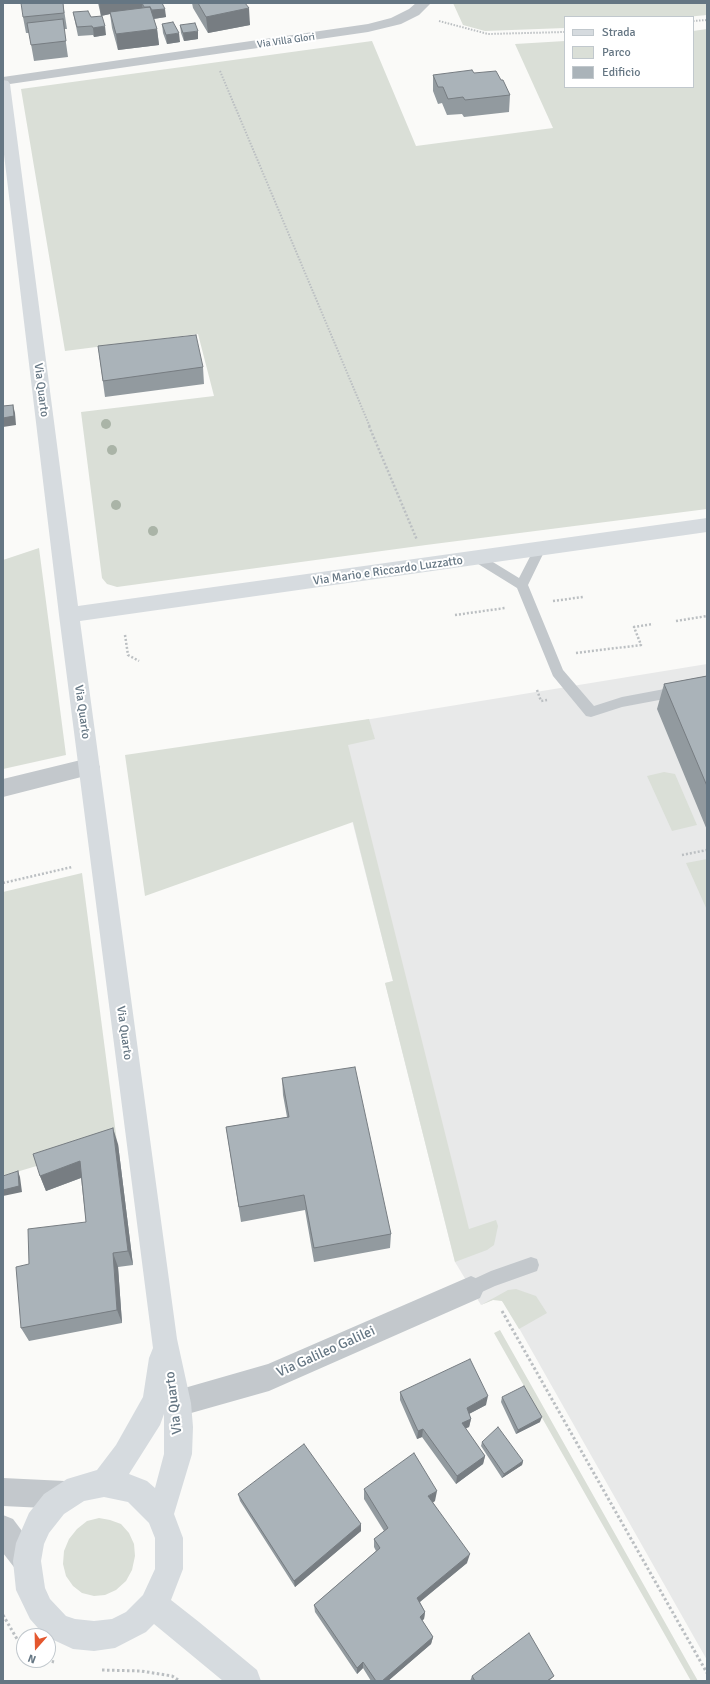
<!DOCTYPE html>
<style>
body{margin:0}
#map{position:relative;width:710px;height:1684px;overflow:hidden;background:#fafaf8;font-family:Signika,sans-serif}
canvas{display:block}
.frame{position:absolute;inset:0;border:4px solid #657683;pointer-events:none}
.legend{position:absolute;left:564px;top:16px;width:130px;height:72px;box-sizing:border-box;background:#fff;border:1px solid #c1c8cd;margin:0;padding:5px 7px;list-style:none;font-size:12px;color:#657683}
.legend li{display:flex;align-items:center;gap:8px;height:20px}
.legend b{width:20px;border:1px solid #c1c8cd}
.north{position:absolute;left:16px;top:1628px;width:40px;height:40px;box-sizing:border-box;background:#fff;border:1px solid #c1c8cd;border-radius:50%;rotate:200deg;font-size:11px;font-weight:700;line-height:16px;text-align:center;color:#657683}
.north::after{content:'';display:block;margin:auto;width:14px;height:18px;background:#e4572e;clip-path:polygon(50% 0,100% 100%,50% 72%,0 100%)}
</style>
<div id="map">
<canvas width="710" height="1684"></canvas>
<div class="frame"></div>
<ul class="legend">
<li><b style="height:5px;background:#d6dbdf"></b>Strada</li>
<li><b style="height:11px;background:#dadfd7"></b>Parco</li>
<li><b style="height:11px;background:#aab3b9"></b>Edificio</li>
</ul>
<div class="north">N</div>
</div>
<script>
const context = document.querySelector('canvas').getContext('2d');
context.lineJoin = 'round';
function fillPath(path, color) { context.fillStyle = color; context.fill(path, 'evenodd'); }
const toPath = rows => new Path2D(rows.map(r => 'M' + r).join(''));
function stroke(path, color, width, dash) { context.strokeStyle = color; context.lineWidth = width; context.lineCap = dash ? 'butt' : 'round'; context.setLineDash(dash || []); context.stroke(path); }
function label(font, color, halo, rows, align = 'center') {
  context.font = font + ' Signika,sans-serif'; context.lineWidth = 4; context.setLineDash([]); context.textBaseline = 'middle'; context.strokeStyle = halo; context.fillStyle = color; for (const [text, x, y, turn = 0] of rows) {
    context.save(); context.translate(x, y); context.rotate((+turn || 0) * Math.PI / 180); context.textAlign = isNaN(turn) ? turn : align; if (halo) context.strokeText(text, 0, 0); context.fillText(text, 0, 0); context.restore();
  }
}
const built = toPath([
 [707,664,707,1660,507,1307,502,1301,495,1299,481,1305,455,1262,385,983,393,981,328,726]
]);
const green = toPath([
 [453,3,707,3,707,15,686,17,565,17,565,28,485,31,463,25],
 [707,29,707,509,426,545,117,587,107,584,102,578,81,412,214,396,198,334,65,351,21,89,372,41,416,146,553,128,515,44,565,41,565,87,693,87,693,31],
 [39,548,66,755,3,769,3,560],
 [369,719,375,739,348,745,469,1229,496,1220,498,1226,494,1245,487,1250,455,1262,385,983,393,981,353,822,145,896,125,755],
 [664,772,675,774,697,825,672,831,647,776],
 [707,859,707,910,686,863],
 [82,873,117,1142,3,1176,3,892],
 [516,1289,536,1296,547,1313,519,1329,502,1301,493,1300,481,1305,508,1290],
 [500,1330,698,1681,691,1681,494,1333],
 [99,1518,110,1520,121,1524,129,1533,134,1544,135,1556,132,1570,126,1581,116,1590,105,1595,94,1596,82,1593,73,1586,66,1576,63,1564,64,1551,69,1539,77,1529,87,1521]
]);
const pathFar2 = toPath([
 [439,21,488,34,565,32],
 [693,21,707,20],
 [220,71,370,427]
]);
const pathFar1 = toPath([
 [369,426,417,540],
 [553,601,583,597],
 [455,615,505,608],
 [676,621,707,616],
 [125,635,128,655,139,661],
 [576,653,641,645,634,627,653,624],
 [537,690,541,701,547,700],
 [682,855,707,850],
 [3,883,72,867]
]);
const path = toPath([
 [502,1311,707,1673],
 [3,1615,17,1639,24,1645],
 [47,1660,54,1662],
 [102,1670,141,1671,172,1676,180,1681]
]);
const lane = toPath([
 [539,546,543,547,545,550,528,585,563,670,594,706,622,697,707,681,707,691,622,707,591,717,586,716,553,676,517,588,475,562,473,559,475,556,479,555,483,556,519,578,535,547,539,546],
 [531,1257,537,1259,539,1265,537,1271,495,1286,471,1297,465,1295,463,1289,465,1283,491,1271,531,1257]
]);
const street = toPath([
 [416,3,431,3,419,15,401,24,368,32,3,85,3,77,368,24,391,18,409,9,416,3],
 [89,758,97,761,100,767,97,773,3,797,3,779,89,758],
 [471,1276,480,1280,484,1289,480,1298,269,1391,177,1417,167,1413,163,1403,167,1393,268,1364,471,1276],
 [3,1478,65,1481,75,1485,79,1495,75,1505,65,1509,3,1506,3,1478],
 [3,1515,13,1519,37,1551,41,1561,37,1571,27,1575,17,1571,3,1553,3,1515]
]);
const secondary = toPath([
 [3,80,8,81,10,84,78,606,707,518,707,532,80,621,177,1339,191,1403,193,1427,192,1454,174,1514,183,1538,183,1569,171,1600,199,1622,257,1670,261,1681,223,1681,154,1624,146,1632,115,1648,94,1651,73,1649,45,1636,30,1619,16,1590,13,1561,16,1543,29,1513,44,1494,67,1479,97,1470,116,1445,143,1397,149,1358,153,1348,59,615,3,146,3,80],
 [164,1414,164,1454,155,1488,147,1481,129,1474,160,1425,164,1414],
 [104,1497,128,1502,149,1523,155,1538,155,1569,143,1595,126,1612,112,1619,94,1621,75,1619,66,1616,50,1599,45,1588,41,1561,44,1544,49,1533,64,1514,84,1501,104,1497]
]);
const trees = [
 [106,424],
 [112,450],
 [116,505],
 [153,531]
];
const wall = toPath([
 [63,3,67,29,64,29,68,57,34,61,29,33,26,33,23,17],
 [98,3,162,3,166,17,154,19,157,29,159,45,118,50,112,28,110,14,101,16],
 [192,3,245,3,250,25,208,33,193,8],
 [73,12,91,17,106,35,94,37,93,35,78,36],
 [162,24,180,42,167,44,163,33],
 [180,25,198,39,184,41,181,33],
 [474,73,501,80,510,95,509,112,464,117,462,114,447,115,442,103,438,104,433,91,433,75],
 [98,346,203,367,204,384,105,397],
 [707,676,707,830,657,709,664,684],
 [282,1078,391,1234,390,1248,314,1262,305,1210,241,1222,226,1127,287,1117,283,1095],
 [118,1144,133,1265,118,1267,122,1323,29,1341,21,1328,29,1264,86,1222,81,1178,46,1191,40,1176],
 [400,1392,486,1405,469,1414,471,1419,469,1427,465,1428,485,1456,483,1464,456,1484,422,1437,417,1439,400,1400],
 [502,1397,540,1422,516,1434,501,1402],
 [482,1442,523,1461,522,1465,502,1478,481,1446],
 [364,1489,435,1501,433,1502,467,1563,420,1602,425,1612,424,1619,422,1620,433,1637,431,1644,388,1681,371,1681,363,1668,357,1674,315,1612,314,1605,376,1551,374,1547,374,1539,384,1531,364,1499],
 [238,1494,361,1531,295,1587,240,1501],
 [472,1676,554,1676,549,1681,470,1681]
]);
const shadedWall = toPath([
 [99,3,142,3,143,10,110,12,110,14,101,16],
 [318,3,329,3,318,4],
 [249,8,250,25,208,33,206,17],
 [165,9,166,17,146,20,145,11],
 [105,26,106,35,94,37,93,28],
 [157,29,159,45,118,50,116,34],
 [198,31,198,39,184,41,183,33],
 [179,33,180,42,167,44,166,35],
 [13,405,15,413,16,425,3,427,3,418],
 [113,1128,118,1144,133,1265,128,1251],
 [80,1161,86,1176,46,1191,40,1176],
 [18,1171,20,1177,22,1192,3,1196,3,1190],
 [113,1253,118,1267,122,1323,117,1310],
 [488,1396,486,1405,465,1416,467,1408],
 [542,1417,540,1422,516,1434,518,1430],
 [471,1419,469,1427,460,1431,462,1423],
 [423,1429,422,1437,417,1439,418,1431],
 [485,1456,483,1464,456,1484,457,1476],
 [523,1461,522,1465,502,1478,504,1474],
 [437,1491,435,1501,427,1506,428,1496],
 [361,1524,361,1531,295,1587,294,1581],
 [470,1554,467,1563,416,1605,417,1598],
 [425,1612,424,1619,418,1624,420,1617],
 [433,1637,431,1644,388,1681,382,1681],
 [363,1662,363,1668,357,1674,357,1668]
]);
const building = toPath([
 [21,3,63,3,64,13,23,17,21,3],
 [142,3,162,3,165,9,152,10,150,7,144,7,142,3],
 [198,3,245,3,249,8,206,17,198,3],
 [150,7,157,29,116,34,110,12,150,7],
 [88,11,91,17,102,16,105,26,93,28,92,26,77,27,73,12,88,11],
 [63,19,66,41,31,45,27,23,63,19],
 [173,22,179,33,166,35,162,24,173,22],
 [195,23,198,31,183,33,180,25,195,23],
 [472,70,474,73,496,71,501,80,503,80,510,95,465,100,463,97,448,99,443,87,438,87,433,75,472,70],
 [196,335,203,367,103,381,98,346,196,335],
 [13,405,14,416,3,418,3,406,13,405],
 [707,676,707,786,664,684,707,676],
 [355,1067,391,1234,314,1248,304,1195,239,1207,226,1127,289,1117,282,1078,355,1067],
 [113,1128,128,1251,113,1253,117,1310,21,1328,16,1267,29,1264,28,1229,86,1222,80,1161,40,1176,33,1154,113,1128],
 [18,1171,19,1186,3,1190,3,1176,18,1171],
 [470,1359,488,1396,467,1408,471,1419,462,1423,485,1456,457,1476,423,1429,418,1431,400,1392,470,1359],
 [524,1386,542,1417,518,1430,502,1397,524,1386],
 [498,1427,523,1461,504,1474,482,1442,498,1427],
 [304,1444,361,1524,294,1581,238,1494,304,1444],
 [414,1453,437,1491,428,1496,470,1554,417,1598,425,1612,420,1617,433,1637,382,1681,376,1681,363,1662,357,1668,314,1605,380,1548,374,1539,388,1528,364,1489,414,1453],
 [529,1633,554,1676,547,1681,475,1681,472,1676,529,1633]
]);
const farStreetnames = [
 ["Via Villa Glori",286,41,-8]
];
const streetNames = [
 ["Via Quarto",41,390,83],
 ["Via Mario e Riccardo Luzzatto",388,571,-8],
 ["Via Quarto",82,712,82],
 ["Via Quarto",124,1033,82]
];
const nearStreetnames = [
 ["Via Galileo Galilei",326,1352,-24],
 ["Via Quarto",174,1403,-97]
];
fillPath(built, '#e8e9e9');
fillPath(green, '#dadfd7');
stroke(pathFar2, '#bbbfc2', 2, [1.5, 1.5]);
stroke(pathFar1, '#bbbfc2', 2.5, [2, 2]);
stroke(path, '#bbbfc2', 3, [2.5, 2.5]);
fillPath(lane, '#c3c8cc');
fillPath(street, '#c3c8cc');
fillPath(secondary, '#d6dbdf');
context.fillStyle = '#aab4a7';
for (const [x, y] of trees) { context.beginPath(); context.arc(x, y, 5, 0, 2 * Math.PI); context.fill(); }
fillPath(wall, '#929a9f');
fillPath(shadedWall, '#777d82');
fillPath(building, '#aab3b9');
stroke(building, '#777d82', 1);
label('10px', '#657683', '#fff', farStreetnames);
label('12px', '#657683', '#fff', streetNames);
label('14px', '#657683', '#fff', nearStreetnames);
</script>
